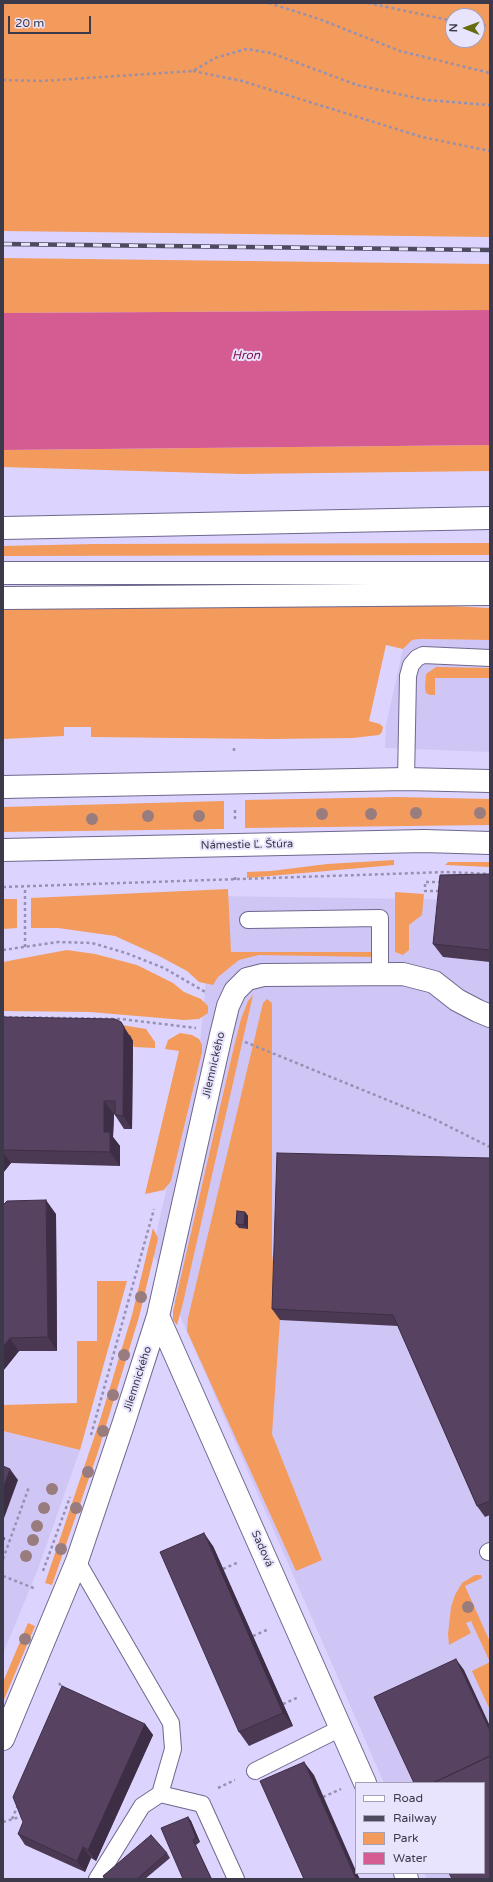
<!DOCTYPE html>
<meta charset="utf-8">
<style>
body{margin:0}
#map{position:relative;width:493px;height:1882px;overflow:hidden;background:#dcd4fe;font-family:"Varela Round",sans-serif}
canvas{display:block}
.frame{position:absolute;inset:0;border:4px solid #3c394a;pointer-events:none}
.legend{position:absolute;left:355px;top:1782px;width:130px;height:92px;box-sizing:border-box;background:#e9e4fe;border:1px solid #a4a0b6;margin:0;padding:5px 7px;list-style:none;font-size:12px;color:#3c394a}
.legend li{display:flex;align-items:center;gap:8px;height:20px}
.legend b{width:20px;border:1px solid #a4a0b6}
.north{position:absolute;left:445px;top:8px;width:40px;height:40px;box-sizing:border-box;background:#e9e4fe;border:1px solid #a4a0b6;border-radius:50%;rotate:271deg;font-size:11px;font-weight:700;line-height:16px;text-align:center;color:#3c394a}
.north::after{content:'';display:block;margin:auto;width:14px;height:18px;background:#656c10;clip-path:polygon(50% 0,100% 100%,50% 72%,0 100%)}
.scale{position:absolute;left:8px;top:16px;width:83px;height:18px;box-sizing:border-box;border:2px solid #3c394a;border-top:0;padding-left:5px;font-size:12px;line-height:14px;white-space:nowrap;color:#3c394a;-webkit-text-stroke:3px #e9e4fe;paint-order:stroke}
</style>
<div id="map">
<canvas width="493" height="1882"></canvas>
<div class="frame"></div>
<ul class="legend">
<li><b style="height:5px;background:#fff"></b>Road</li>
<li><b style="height:5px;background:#4f4b5f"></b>Railway</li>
<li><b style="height:11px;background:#f39a5d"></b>Park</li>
<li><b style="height:11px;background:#d45c93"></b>Water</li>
</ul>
<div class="north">N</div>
<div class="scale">20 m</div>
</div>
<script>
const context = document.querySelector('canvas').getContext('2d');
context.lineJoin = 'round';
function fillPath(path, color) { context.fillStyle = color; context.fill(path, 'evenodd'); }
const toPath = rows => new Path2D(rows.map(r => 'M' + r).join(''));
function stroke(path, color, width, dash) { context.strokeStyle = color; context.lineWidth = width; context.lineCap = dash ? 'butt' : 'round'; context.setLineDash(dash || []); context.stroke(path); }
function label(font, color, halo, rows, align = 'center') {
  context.font = font + ' "Varela Round",sans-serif'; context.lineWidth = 4; context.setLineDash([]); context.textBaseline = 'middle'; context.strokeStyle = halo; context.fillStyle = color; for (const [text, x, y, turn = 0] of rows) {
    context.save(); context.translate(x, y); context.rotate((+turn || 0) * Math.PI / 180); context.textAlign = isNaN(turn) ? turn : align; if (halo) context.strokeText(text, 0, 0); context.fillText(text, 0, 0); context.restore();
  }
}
const built = toPath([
 [420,639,490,640,490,752,385,748,386,725,403,649,412,640],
 [214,896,490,900,490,1879,427,1879,424,1873,484,1873,484,1783,384,1783,152,1252,200,1043],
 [3,1431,80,1450,38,1569,3,1654]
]);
const green = toPath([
 [3,3,490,3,490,237,3,231],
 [453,16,477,16,477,40,453,40],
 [3,258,490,264,490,310,3,313],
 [490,445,490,471,240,474,3,467,3,450],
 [490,543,490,555,3,556,3,546,94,544],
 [389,603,490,608,490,640,420,639,412,640,403,649,386,645,369,721,380,724,383,727,382,732,379,735,353,738,271,739,91,737,91,727,64,727,64,736,3,739,3,607],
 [436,667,490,668,490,678,435,678,435,695,430,695,426,693,425,687,426,674],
 [397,797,490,799,490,825,245,828,245,800],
 [224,801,224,829,3,832,3,807],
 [394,860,394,865,247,878,247,872,271,871,327,864],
 [448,862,490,862,490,867,445,865],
 [228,889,231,952,376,952,373,957,259,955,239,960,218,977,213,985,199,982,187,971,159,956,115,936,58,928,31,928,31,898],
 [395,892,424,894,422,915,409,925,409,950,403,955,395,952],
 [3,899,17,899,17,928,3,929],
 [67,950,95,954,137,965,173,983,184,992,201,999,208,1006,208,1013,199,1019,184,1020,90,1012,3,1011,3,962],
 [253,995,182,1307,177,1325,173,1320,173,1311,233,1051,241,1019,248,1001],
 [267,999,272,1003,272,1254,280,1320,272,1434,322,1560,296,1571,187,1331,188,1318,263,1003],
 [3,1023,122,1025,146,1029,155,1042,155,1048,134,1047,130,1036,124,1032],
 [180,1033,192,1035,199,1039,202,1045,202,1052,171,1181,164,1190,145,1194,179,1051,165,1049,168,1040],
 [153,1228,158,1238,157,1243,139,1317,98,1452,52,1585,45,1583,101,1417,132,1315],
 [97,1281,127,1281,80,1450,3,1431,3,1405,77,1403,77,1341,97,1341],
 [475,1575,481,1575,482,1578,465,1586,490,1642,490,1662,471,1621,466,1623,471,1633,449,1645,448,1634,451,1607,455,1595,462,1583],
 [28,1623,35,1626,3,1702,3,1682],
 [490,1662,490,1710,472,1671]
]);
const water = toPath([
 [490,310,490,445,3,450,3,313]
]);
const path = toPath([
 [269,3,319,19,400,51,490,73],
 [368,3,453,21],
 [477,25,490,25],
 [193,71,242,81,422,137,490,151],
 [3,80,42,81,193,71,215,58,246,49,271,53,357,85,426,100,490,105],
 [234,751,234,746],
 [235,819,235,808],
 [235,880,235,874],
 [441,882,425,882,425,891,441,891],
 [3,887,447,872,490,874],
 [25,947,25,887],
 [3,950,58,942,92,943,126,953,164,968,207,993],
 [3,1017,121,1019,196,1028],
 [245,1042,434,1119,490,1147],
 [91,1435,154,1209],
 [3,1559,29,1487],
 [223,1569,239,1562],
 [43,1571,70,1497],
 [3,1576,36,1589],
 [253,1636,269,1629],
 [59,1683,63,1689],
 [283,1704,299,1697],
 [218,1788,235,1780],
 [323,1797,341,1789],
 [12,1819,18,1805],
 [3,1822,23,1816]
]);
const lane = toPath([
 [406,779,408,676,411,665,417,658,423,655,490,658],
 [248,920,380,918,380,974],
 [488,1552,490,1551],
 [77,1561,171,1723,173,1749,160,1794],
 [255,1771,341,1728],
 [97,1879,142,1806,160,1794,202,1804,236,1879]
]);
const street = toPath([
 [158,1316,365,1783],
 [3,1739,77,1561,124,1422,158,1316,221,1035,228,1006,235,991,247,979,263,975,403,974,434,982,457,1000,478,1011,490,1016],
 [405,1873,407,1879]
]);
const secondary = toPath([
 [3,787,406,779,490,781],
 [3,850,424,841,490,843]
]);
const highway = toPath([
 [3,528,490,518],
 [3,573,490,573],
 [3,598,490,594]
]);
const rail = toPath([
 [3,244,490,250]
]);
const trees = [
 [416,813],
 [480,813],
 [322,814],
 [371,814],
 [148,816],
 [199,816],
 [92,819],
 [141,1297],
 [124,1355],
 [113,1395],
 [103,1431],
 [88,1472],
 [52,1489],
 [44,1508],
 [76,1508],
 [37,1526],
 [33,1540],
 [61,1549],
 [26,1556],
 [468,1607],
 [25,1639]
];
const wall = toPath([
 [490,874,490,962,443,957,433,944],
 [3,1017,130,1035,133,1041,132,1129,124,1129,115,1115,115,1114,114,1114,113,1137,120,1146,120,1166,11,1163,3,1173],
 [490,1158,490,1515,485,1517,477,1506,398,1326,280,1320,272,1309],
 [3,1205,56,1214,57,1351,19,1351,3,1371],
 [245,1212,248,1216,248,1229,239,1228,236,1224],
 [213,1546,293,1726,249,1746,239,1732],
 [145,1724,153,1735,96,1861,91,1858,85,1872,25,1845,18,1834],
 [188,1817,191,1821,200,1842,196,1845,183,1879],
 [167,1853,170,1858,145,1879,105,1879,103,1876]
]);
const shadedWall = toPath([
 [121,1022,133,1041,132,1129,123,1116],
 [104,1101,114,1114,113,1137,120,1146,120,1166,110,1152,104,1132],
 [3,1152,11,1163,3,1173],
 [46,1200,56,1214,57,1351,48,1337],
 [245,1212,248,1216,248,1229,244,1225],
 [10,1338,19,1351,3,1371,3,1347],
 [10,1469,18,1480,3,1521,3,1488],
 [204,1533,213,1546,293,1726,283,1713],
 [3,1536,5,1538,3,1544],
 [456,1659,464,1670,490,1726,490,1731],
 [145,1724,153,1735,96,1861,88,1850],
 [304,1762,314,1775,356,1871,356,1873,357,1873,360,1879,356,1879],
 [188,1817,191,1821,200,1842,196,1838],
 [193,1840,196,1845,212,1879,211,1879],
 [83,1847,91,1858,85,1872,77,1861]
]);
const building = toPath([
 [490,874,490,950,433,944,440,875,490,874],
 [3,1017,115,1019,121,1022,124,1027,123,1116,115,1115,115,1101,104,1101,104,1132,110,1132,110,1152,3,1150,3,1017],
 [277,1153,490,1158,490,1501,477,1506,393,1315,272,1309,277,1153],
 [46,1200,48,1337,10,1338,3,1347,3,1205,7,1201,46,1200],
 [237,1211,245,1212,244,1225,236,1224,237,1211],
 [3,1466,10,1469,3,1488,3,1466],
 [204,1533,283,1713,239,1732,160,1552,204,1533],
 [456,1659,490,1731,490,1756,433,1783,414,1783,374,1697,456,1659],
 [62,1686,145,1724,88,1850,83,1847,77,1861,18,1834,23,1822,13,1797,62,1686],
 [490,1756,490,1879,452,1879,449,1873,484,1873,484,1783,433,1783,490,1756],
 [304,1762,356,1879,304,1879,260,1781,304,1762],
 [188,1817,196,1838,193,1840,211,1879,183,1879,161,1828,188,1817],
 [151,1835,167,1853,137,1879,105,1879,103,1876,151,1835]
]);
const streetNames = [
 ["Námestie Ľ. Štúra",247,845,-1],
 ["Jilemnického",214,1065,-77],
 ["Jilemnického",138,1379,-72],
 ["Sadová",262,1549,66]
];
const waterNames = [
 ["Hron",246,356]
];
fillPath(built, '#d0c6f6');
fillPath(green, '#f39a5d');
fillPath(water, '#d45c93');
stroke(lane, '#6f678c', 18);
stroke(street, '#6f678c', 24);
stroke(secondary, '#6f678c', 24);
stroke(highway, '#6f678c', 24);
stroke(path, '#9791b0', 2.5, [3, 3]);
stroke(lane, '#fff', 16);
stroke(street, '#fff', 22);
stroke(secondary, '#fff', 22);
stroke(highway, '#fff', 22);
stroke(rail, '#4f4b5f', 4.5);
stroke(rail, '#e9e4fe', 3, [9]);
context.fillStyle = '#997d7e';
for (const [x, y] of trees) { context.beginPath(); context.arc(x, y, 6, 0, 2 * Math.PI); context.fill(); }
fillPath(wall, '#4b3954');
fillPath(shadedWall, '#3d2e45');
fillPath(building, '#574262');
stroke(building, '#3d2e45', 1);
label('11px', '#3c394a', '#e9e4fe', streetNames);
label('italic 12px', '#82124e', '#e9e4fe', waterNames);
</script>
